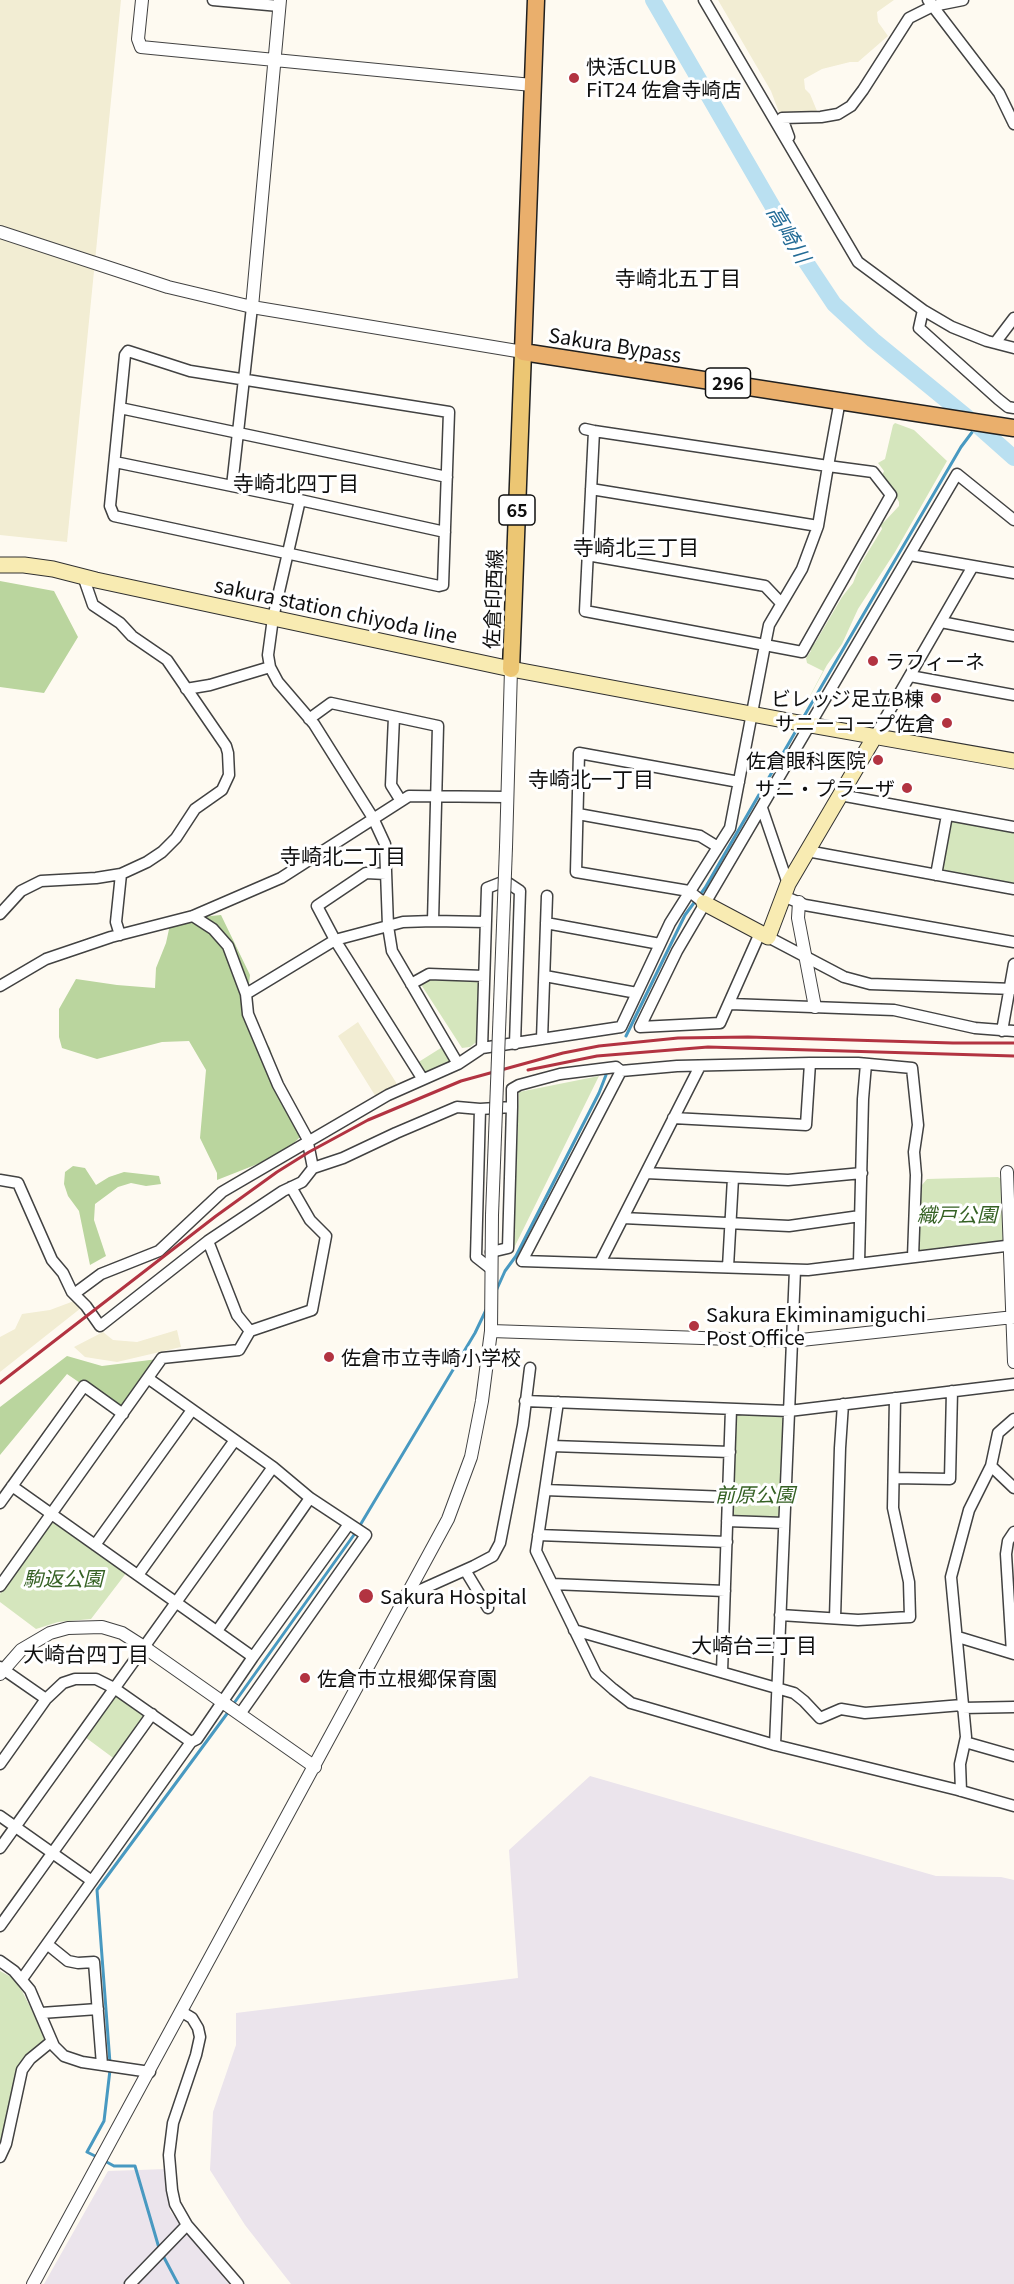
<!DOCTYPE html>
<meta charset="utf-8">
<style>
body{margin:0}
canvas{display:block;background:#fefaf1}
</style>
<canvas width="1014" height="2284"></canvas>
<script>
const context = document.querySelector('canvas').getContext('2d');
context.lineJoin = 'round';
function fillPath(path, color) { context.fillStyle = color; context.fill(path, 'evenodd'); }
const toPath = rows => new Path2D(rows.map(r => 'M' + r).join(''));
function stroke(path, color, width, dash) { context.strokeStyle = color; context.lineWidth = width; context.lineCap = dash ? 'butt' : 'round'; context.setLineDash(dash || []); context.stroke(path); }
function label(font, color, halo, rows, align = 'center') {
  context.font = font + ' Georgia,"Noto Sans JP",serif'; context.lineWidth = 6; context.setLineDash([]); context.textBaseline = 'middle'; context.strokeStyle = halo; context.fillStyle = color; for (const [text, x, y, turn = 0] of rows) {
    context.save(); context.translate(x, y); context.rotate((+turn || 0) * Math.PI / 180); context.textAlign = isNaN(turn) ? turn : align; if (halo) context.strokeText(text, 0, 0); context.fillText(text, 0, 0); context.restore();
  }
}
const industrial = toPath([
 [590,1776,936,1876,1001,1877,1014,1880,1014,2284,291,2284,245,2225,210,2170,213,2112,236,2045,236,2013,518,1978,509,1850],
 [167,2169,170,2211,229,2284,44,2284,108,2171]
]);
const farmland = toPath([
 [0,0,121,0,67,542,0,535],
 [718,0,894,0,877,12,878,22,888,36,858,62,850,62,822,69,804,79,805,89,810,94,817,111,814,113,792,112,780,115,771,91],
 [358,1022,397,1084,376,1097,338,1036],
 [74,1301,81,1308,0,1372,0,1337,15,1329,22,1314,50,1310],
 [177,1330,181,1347,117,1362,85,1357,74,1347,103,1332,113,1340,137,1342]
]);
const green = toPath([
 [895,423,914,430,947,461,895,552,858,609,842,644,827,665,801,713,823,671,807,663,806,658,811,651,808,646,815,643,842,597,853,583,860,565,882,529,880,523,884,522,899,506,899,502,888,482,881,478,884,471,878,463,885,459,893,425],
 [951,820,1014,831,1014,884,943,871,940,865],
 [430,980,477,981,479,985,479,1040,470,1047,462,1048,422,986,423,983],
 [444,1046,451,1062,423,1073,417,1063],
 [599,1076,513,1250,519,1092],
 [998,1177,1004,1181,1006,1240,1002,1244,920,1252,916,1245,922,1185,927,1179],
 [738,1413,780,1415,783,1418,779,1516,777,1519,735,1519,730,1511,735,1416],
 [57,1521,127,1572,91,1619,58,1622,36,1629,0,1602,0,1594,51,1522],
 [118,1696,144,1715,145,1721,116,1760,85,1737,112,1698],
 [0,1971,13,1978,22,1991,45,2036,44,2041,30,2056,0,2150]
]);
const forest = toPath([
 [0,581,54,591,78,637,44,693,0,687],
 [221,915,250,975,246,1015,270,1048,280,1088,301,1136,283,1154,217,1180,217,1173,200,1138,206,1070,189,1041,162,1042,97,1059,62,1048,59,1037,59,1009,76,979,117,985,155,988,156,968,166,943,171,920],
 [73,1166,85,1168,96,1185,109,1177,124,1172,159,1176,161,1184,146,1186,131,1183,118,1187,95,1204,94,1220,106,1256,90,1265,79,1211,68,1196,64,1184,65,1172],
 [67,1356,102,1366,158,1359,121,1411,67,1374,0,1455,0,1407]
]);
const stream = toPath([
 [803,718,961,447,976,427],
 [626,1036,685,915,705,888,797,729],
 [496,1291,505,1271,516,1256,599,1093,606,1075],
 [359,1527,475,1333,486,1310],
 [232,1706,356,1532],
 [110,2063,97,1890,229,1711],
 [97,2157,87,2152,104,2121,110,2070],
 [103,2160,114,2166,135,2166,159,2248,178,2284]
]);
const river = toPath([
 [653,0,796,247,834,304,873,340,978,426,1014,458]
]);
const minor = toPath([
 [213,0,279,6],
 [704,0,858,262,923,310,919,328,998,399,1008,407,1014,408],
 [928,0,999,93,1014,124],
 [789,137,782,118,821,117,838,114,851,106,863,90,909,18,933,6,963,0],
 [923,310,952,327,987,341,1014,348],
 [995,343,1014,318],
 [128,351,190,371,449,412,443,585,439,586,114,516,110,506,125,355,128,351],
 [120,408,447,477],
 [585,429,594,431,828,466,818,526,802,569,769,625,765,645,585,611,594,431],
 [115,462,300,500,445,532],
 [232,486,252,307],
 [591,489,818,526],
 [300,500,273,618,268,655,270,667,278,682,314,724,373,818,385,844,388,926,392,951,458,1064],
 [587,555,765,586,781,603],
 [910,555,1014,573],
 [941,622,1014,636],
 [910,676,1014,695],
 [186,689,210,685,270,667],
 [394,717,391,785,401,801],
 [309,719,331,703,438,726,433,921,486,922],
 [875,736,973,566],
 [840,795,1014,827],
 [762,808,788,884],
 [578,814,700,836,718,847],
 [807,851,1014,889],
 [386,874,366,873,317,906,335,940,422,1078],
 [936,875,947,815],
 [783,896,805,905,1014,942],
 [704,903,689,891,576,872,579,753,739,782],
 [0,914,21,891,41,881,96,878,121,874,147,862,162,852,176,838,195,809,222,790,229,775,228,753,226,746,167,660,132,636,120,623,93,605,83,576],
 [193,916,213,929,228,946,246,994,248,1014,278,1085,307,1138,313,1168],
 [546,923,660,944],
 [760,933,720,1023,640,1027,677,951,957,474,1014,520],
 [120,935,116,922,121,874],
 [768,937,844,977,870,984,1014,989],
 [545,976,637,993],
 [411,984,429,974,484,976],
 [0,986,46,959,111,937,193,916,281,878,409,796,507,797],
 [246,994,335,940,403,922,433,921],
 [730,1004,894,1010,975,1028,1014,1031],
 [1002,1031,1014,964],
 [542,1039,547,896],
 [482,1048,487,888,505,881,520,891,515,1044],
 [480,1109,476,1257,490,1268],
 [673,1118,806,1125,810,1063],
 [646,1173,788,1180,862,1173],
 [0,1180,18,1183,52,1260,63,1273,72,1292,86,1306,100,1326,208,1241,283,1191,302,1182,313,1168,343,1158,396,1133,457,1107,480,1109,512,1107,512,1089,519,1085,560,1074,616,1067,621,1071],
 [623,1218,789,1226,860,1216],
 [208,1241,237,1315,250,1331,312,1310,326,1236,310,1220,291,1187],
 [491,1252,508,1248,512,1107],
 [913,1257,916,1175,914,1152,918,1125,912,1068,858,1063,810,1063,677,1066,621,1071,522,1261,808,1270,1014,1245],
 [600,1263,700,1066],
 [859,1263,863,1099,866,1064],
 [728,1267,733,1178],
 [74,1294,101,1274,159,1251,222,1192,388,1095,458,1064,482,1048,621,1027,670,923,730,828,765,645,802,652,891,495,873,472,828,466,840,400],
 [149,1379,273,1467,310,1498,366,1535,240,1714],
 [525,1401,789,1411,1014,1384],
 [558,1402,536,1551,596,1674,613,1689,631,1703,775,1745,958,1790,1014,1806],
 [552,1446,730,1452],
 [991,1466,1014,1488],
 [894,1478,950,1479,952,1391],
 [12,1486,253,1657,349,1524],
 [545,1490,728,1497],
 [0,1503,84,1386,123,1414],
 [727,1521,784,1523],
 [538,1535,727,1542],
 [95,1545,192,1410],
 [465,1570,488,1608],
 [138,1575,235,1440],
 [552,1584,725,1591],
 [0,1586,162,1358,239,1350,250,1331],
 [407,1596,474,1566,493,1556,500,1543,523,1425,530,1368],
 [780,1615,858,1620,910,1617,909,1582,893,1508,895,1398],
 [835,1618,840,1448,843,1404],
 [574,1630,794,1693,804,1701,820,1718,841,1709,865,1713,962,1705],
 [217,1631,310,1498],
 [958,1637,1014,1654],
 [1012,1653,1006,1554,1008,1541,1014,1532],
 [0,1667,46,1699,0,1764],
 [722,1672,731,1409],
 [962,1708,1014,1707],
 [191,1742,197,1739,253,1657],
 [965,1742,1014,1756],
 [775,1745,795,1270],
 [961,1791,960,1764,966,1737,951,1577,969,1510,991,1466,998,1433,1014,1419],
 [0,1816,92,1881],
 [0,1848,273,1467],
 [0,1926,152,1714],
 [47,1944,68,1961,78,1963,94,1962,102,2065],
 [0,1961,14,1971,30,1990,54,2046,64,2056,82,2062,150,2072],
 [22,1979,191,1742,114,1688,96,1679,75,1679,63,1683,46,1699],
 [182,2012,192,2018,198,2028,200,2037,196,2055,173,2123,169,2155,172,2190,175,2204,187,2225,238,2284],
 [41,2013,98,2009],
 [0,2157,6,2144,22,2070,30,2059,52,2041],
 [130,2284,187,2225]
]);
const tertiary = toPath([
 [142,0,138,39,141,47,532,85],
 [0,232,168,287,252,307,523,352],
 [252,307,280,0],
 [506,847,511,669],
 [799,902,798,918,815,1007],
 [1007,1172,1014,1362],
 [491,1331,792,1341,1014,1317],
 [0,1674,21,1650,50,1633,68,1628,102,1627,122,1633,144,1647,315,1767],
 [33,2284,448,1519,471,1457,482,1401,491,1331,492,1215]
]);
const secondary = toPath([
 [0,565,24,565,53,569,96,580,511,669,810,725,1014,761],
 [704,903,768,937,788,884,875,736]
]);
const primary = toPath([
 [511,669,523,352]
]);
const trunk = toPath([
 [536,0,523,352,1014,428]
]);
const rail = toPath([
 [528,1070,597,1056,708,1047,1014,1056],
 [0,1383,216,1216,277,1172,309,1152,368,1120,461,1081,563,1053,599,1046,678,1038,748,1037,953,1043,1014,1043]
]);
const tertiaryBridge = toPath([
 [492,1215,506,847]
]);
const markers = [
 [574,78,6,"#b23341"],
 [873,661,6,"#b23341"],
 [936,698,6,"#b23341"],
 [947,723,6,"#b23341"],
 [878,760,6,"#b23341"],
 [907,788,6,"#b23341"],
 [694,1326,6,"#b23341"],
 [329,1357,6,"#b23341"],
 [366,1596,8,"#b23341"],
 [305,1678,6,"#b23341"]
];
const shields = [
 [728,383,45],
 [517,510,36]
];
const shieldNames = [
 ["296",728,383],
 ["65",517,510]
];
const poiNames = [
 ["快活CLUB",586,66],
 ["FiT24 佐倉寺崎店",586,89],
 ["ラフィーネ",885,661],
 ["ビレッジ足立B棟",924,698,"right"],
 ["サニーコープ佐倉",935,723,"right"],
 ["佐倉眼科医院",866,760,"right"],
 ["サニ・プラーザ",895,788,"right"],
 ["Sakura Ekiminamiguchi",706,1314],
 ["Post Office",706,1337],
 ["佐倉市立寺崎小学校",341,1357],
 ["Sakura Hospital",380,1596],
 ["佐倉市立根郷保育園",317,1678]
];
const streetNames = [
 ["Sakura Bypass",615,345,9],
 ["佐倉印西線",493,599,-88],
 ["sakura station chiyoda line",336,610,12]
];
const parkNames = [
 ["織戸公園",957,1214],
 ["前原公園",755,1494],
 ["駒返公園",63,1578]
];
const waterNames = [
 ["高崎川",789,234,59]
];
const neighbourhoodNames = [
 ["寺崎北五丁目",678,278],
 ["寺崎北四丁目",296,483],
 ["寺崎北三丁目",636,547],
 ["寺崎北一丁目",591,779],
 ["寺崎北二丁目",343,856],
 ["大崎台三丁目",754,1645],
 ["大崎台四丁目",86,1654]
];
fillPath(industrial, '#ebe4ec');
fillPath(farmland, '#f2edd3');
fillPath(green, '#d5e6bd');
fillPath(forest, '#bad59e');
stroke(stream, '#4899c1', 3);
stroke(river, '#bae0f1', 16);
stroke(minor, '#424242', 13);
stroke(tertiary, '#424242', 14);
stroke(secondary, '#313131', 17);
stroke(primary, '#202020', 19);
stroke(trunk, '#202020', 19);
stroke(minor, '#fff', 10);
stroke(tertiary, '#fff', 12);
stroke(secondary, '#f8ebb2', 15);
stroke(primary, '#ecc673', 16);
stroke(trunk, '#eaaf6c', 16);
stroke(rail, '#b23341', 3);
stroke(tertiaryBridge, '#424242', 14, []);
stroke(tertiaryBridge, '#fff', 12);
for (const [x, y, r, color] of markers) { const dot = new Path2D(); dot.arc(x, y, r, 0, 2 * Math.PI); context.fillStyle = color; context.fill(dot); stroke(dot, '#fff', 2); }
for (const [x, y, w] of shields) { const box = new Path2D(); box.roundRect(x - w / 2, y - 15, w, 30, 4.5); context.fillStyle = '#fff'; context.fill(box); stroke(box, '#0f0f0f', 1.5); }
label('bold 18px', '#0f0f0f', null, shieldNames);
label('20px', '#0f0f0f', '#fff', poiNames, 'left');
label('20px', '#0f0f0f', '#fff', streetNames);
label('italic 20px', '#356124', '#fff', parkNames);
label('italic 21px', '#226b96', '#fff', waterNames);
label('21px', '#0f0f0f', '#fff', neighbourhoodNames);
</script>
